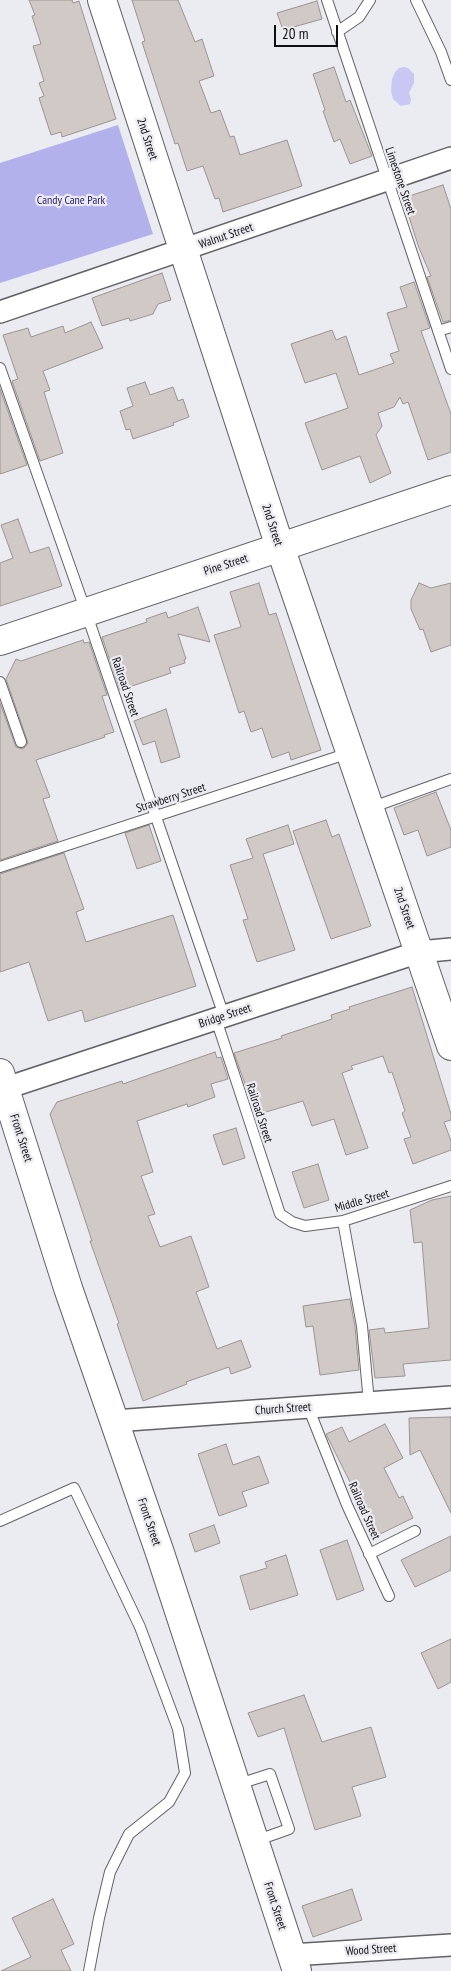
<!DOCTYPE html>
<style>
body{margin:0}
#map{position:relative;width:451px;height:1971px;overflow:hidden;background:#ebebf2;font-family:"PT Sans Narrow",sans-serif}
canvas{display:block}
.scale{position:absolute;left:274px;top:25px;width:64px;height:22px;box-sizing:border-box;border:2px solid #0f0f11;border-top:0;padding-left:6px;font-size:15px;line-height:18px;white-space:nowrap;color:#0f0f11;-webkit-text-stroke:4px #ebebf2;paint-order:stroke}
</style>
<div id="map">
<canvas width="451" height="1971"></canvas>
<div class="scale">20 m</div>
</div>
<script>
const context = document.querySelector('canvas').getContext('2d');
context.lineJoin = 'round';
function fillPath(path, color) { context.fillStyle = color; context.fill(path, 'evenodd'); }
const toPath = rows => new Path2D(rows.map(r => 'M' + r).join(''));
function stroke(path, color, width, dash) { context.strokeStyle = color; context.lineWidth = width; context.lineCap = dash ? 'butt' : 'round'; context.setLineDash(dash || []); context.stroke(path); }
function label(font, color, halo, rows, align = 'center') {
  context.font = font + ' "PT Sans Narrow",sans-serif'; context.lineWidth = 4.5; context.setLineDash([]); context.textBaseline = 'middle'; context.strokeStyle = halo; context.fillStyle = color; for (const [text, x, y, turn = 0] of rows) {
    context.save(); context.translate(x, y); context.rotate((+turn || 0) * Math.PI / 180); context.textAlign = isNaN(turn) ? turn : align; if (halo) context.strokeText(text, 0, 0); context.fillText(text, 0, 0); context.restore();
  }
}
const green = toPath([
 [118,125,153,234,0,283,0,163]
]);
const water = toPath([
 [404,67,408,68,414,74,414,83,409,93,411,99,410,104,401,106,393,99,391,91,392,79,395,72,399,68]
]);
const building = toPath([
 [29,0,72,0,73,3,79,1,116,119,62,137,61,132,51,135,39,98,44,96,39,83,44,81,33,46,41,44,32,16,35,15,29,0],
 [132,0,178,0,195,42,202,39,214,76,199,81,211,113,220,110,230,137,234,136,240,155,287,140,302,186,223,212,219,198,215,199,203,166,187,171,178,143,175,144,142,42,145,41,132,0],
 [317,1,322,19,283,30,277,13,317,1],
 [334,67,346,102,350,100,372,156,350,164,340,139,334,142,323,111,325,110,313,74,334,67],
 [443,185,451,209,451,320,443,322,427,277,431,276,419,248,403,198,443,185],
 [162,273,171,300,158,304,153,314,130,321,129,318,102,326,92,298,162,273],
 [414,282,430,328,421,331,451,414,451,452,428,460,408,402,403,404,400,397,394,407,378,413,382,426,376,435,391,473,370,483,360,456,322,470,305,423,348,408,336,373,305,383,291,344,332,330,336,340,346,336,359,375,394,363,390,354,399,351,387,313,407,307,400,287,414,282],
 [91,322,103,348,43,371,50,390,44,392,63,453,40,461,12,381,18,379,3,335,28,328,31,337,63,326,65,333,91,322],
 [145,382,150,395,173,387,178,401,183,399,189,417,173,423,174,425,133,439,130,429,126,430,120,411,133,406,127,388,145,382],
 [0,389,27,465,0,474,0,389],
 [18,519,30,553,49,547,62,586,0,606,0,563,13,558,1,525,18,519],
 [259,583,269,615,276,613,321,750,291,760,289,752,272,758,262,728,251,732,244,711,239,713,214,635,241,627,230,592,259,583],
 [419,583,431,588,451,583,451,645,431,652,423,629,420,630,411,609,411,600,419,583],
 [198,607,210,642,178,634,186,659,184,660,185,663,169,668,171,673,120,690,102,637,147,622,146,619,166,612,168,618,198,607],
 [83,640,84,643,89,642,107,695,102,696,114,732,104,735,105,737,36,760,50,797,43,799,58,841,0,860,0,703,16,747,23,749,28,743,6,679,16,659,21,661,83,640],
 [166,709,180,757,161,763,155,741,143,745,134,721,166,709],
 [436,792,451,830,451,847,427,856,418,830,404,835,394,808,436,792],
 [326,820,332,837,339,834,371,926,331,939,293,831,326,820],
 [149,825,161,861,137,869,125,833,149,825],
 [288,825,294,844,263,854,295,950,257,962,243,920,248,919,230,865,253,858,246,839,288,825],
 [64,853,84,909,76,912,86,942,173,915,196,986,85,1022,82,1010,48,1021,29,962,0,972,0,874,64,853],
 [412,987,451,1114,451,1120,444,1122,451,1141,451,1150,413,1164,404,1139,411,1137,402,1113,405,1111,392,1072,389,1073,383,1056,351,1066,353,1069,342,1073,368,1148,346,1155,334,1119,312,1126,303,1101,256,1115,234,1053,282,1038,281,1036,332,1019,331,1015,350,1009,349,1007,412,987],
 [215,1052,217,1058,221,1057,228,1079,211,1084,215,1097,188,1107,187,1104,137,1121,153,1172,141,1176,155,1214,148,1216,160,1247,191,1236,209,1287,196,1292,217,1349,241,1340,251,1367,231,1374,229,1367,186,1382,187,1384,143,1401,117,1324,119,1323,90,1241,92,1241,50,1114,57,1102,122,1081,123,1084,215,1052],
 [236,1128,245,1158,223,1165,213,1135,236,1128],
 [318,1164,329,1200,304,1208,292,1172,318,1164],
 [451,1196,451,1360,403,1364,405,1376,375,1378,369,1330,384,1328,385,1333,429,1328,422,1242,414,1243,410,1210,432,1200,451,1196],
 [350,1299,355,1327,359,1370,320,1375,313,1326,306,1327,303,1306,350,1299],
 [451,1417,451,1513,420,1450,410,1455,409,1418,451,1417],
 [385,1424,403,1458,384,1468,399,1498,403,1496,413,1518,374,1537,364,1515,366,1514,326,1434,342,1427,349,1442,385,1424],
 [226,1444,233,1465,259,1456,269,1483,242,1492,247,1506,219,1516,198,1454,226,1444],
 [214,1525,220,1543,195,1552,189,1534,214,1525],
 [451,1536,451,1570,415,1587,401,1560,451,1536],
 [347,1540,364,1590,337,1600,320,1550,347,1540],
 [286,1555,298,1595,250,1610,240,1576,267,1568,265,1562,286,1555],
 [451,1639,451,1682,438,1689,421,1653,451,1639],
 [304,1695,322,1742,371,1727,386,1777,352,1787,361,1816,315,1830,284,1728,258,1737,248,1713,304,1695],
 [352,1889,362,1920,313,1937,302,1906,352,1889],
 [53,1899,74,1944,61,1950,71,1971,1,1971,31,1957,12,1918,53,1899]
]);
const lane = toPath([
 [327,0,451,369],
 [416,0,441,52,451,80],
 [337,32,359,17,370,0],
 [438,331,451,327],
 [0,368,86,612,224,1016],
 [0,682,21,742],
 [370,808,451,779],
 [0,867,349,753],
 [216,1019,280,1214,292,1222,305,1226,343,1221,451,1186],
 [343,1221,362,1326,369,1403],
 [308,1407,347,1505,389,1596],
 [0,1521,74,1488,140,1627,178,1729,185,1773,169,1802,129,1834,110,1872,99,1918,89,1971],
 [369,1554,415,1531],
 [236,1785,270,1774,289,1829,255,1841]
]);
const street = toPath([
 [0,312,451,158],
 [0,1090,419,952,451,949],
 [114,1421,451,1397],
 [291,1955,451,1945]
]);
const secondary = toPath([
 [102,0,280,547,451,1046],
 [0,641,451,490],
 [0,1073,68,1288,160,1553,297,1971]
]);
const streetNames = [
 ["2nd Street",147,139,72],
 ["Limestone Street",400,181,71],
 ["Walnut Street",226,236,-19],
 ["2nd Street",272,525,72],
 ["Pine Street",226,565,-18],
 ["Railroad Street",125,687,71],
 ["Strawberry Street",171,798,-18],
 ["2nd Street",404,908,71],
 ["Bridge Street",225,1016,-18],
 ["Railroad Street",259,1113,72],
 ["Front Street",21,1138,72],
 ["Middle Street",362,1201,-16],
 ["Church Street",283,1409,-4],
 ["Railroad Street",364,1511,66],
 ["Front Street",149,1522,71],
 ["Front Street",275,1906,72],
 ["Wood Street",371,1950,-4]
];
const parkNames = [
 ["Candy Cane Park",71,201]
];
fillPath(green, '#b2b1eb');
fillPath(water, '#c9c8f4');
fillPath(building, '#d0c9c5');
stroke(building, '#9b9591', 1);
stroke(lane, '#626268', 12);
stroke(street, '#626268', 24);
stroke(secondary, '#626268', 30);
stroke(lane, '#fff', 10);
stroke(street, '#fff', 21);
stroke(secondary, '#fff', 28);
label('12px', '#0f0f11', '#ebebf2', streetNames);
label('12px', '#2c1b6a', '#ebebf2', parkNames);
</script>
